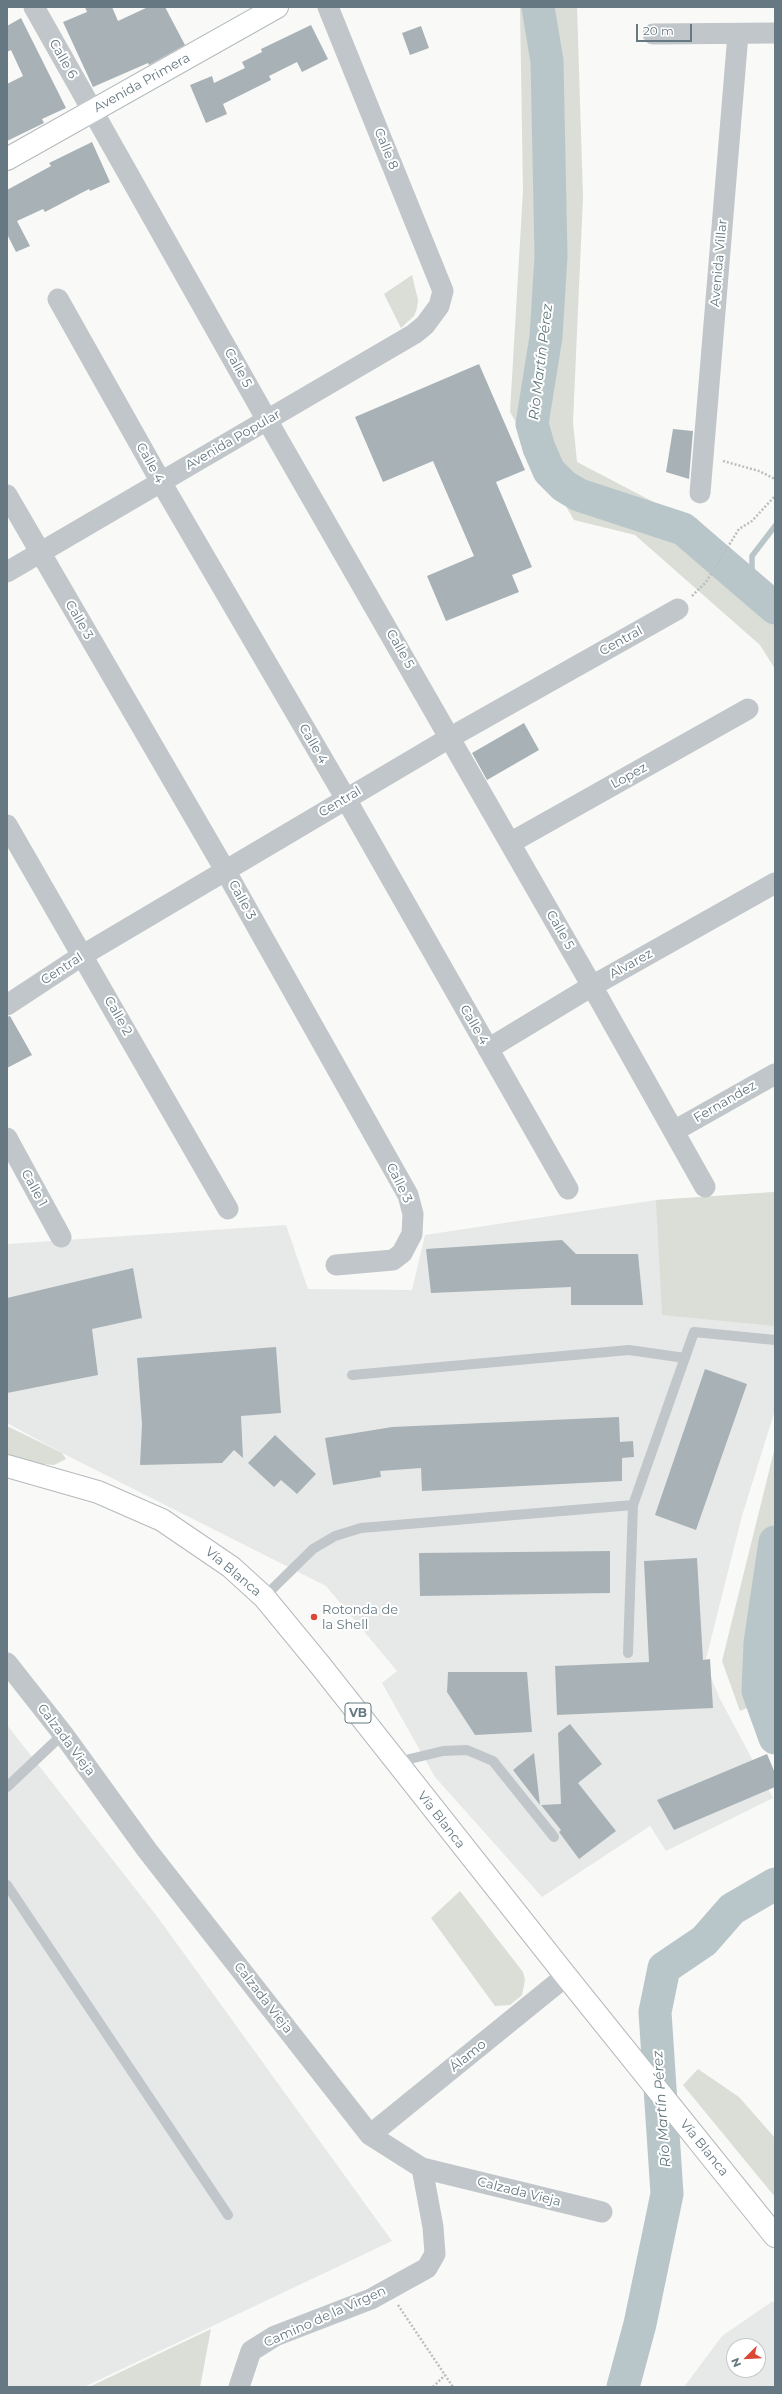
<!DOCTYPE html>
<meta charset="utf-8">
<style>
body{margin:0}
#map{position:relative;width:782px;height:2394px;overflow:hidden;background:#f9f9f7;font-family:Montserrat,sans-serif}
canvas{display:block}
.frame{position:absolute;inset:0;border:8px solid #667881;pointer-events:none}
.north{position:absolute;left:726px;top:2338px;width:40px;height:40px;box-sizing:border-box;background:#fff;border:1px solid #c2c9cd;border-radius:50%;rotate:246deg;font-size:11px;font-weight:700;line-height:16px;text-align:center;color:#667881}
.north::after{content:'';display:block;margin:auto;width:14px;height:18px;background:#db4935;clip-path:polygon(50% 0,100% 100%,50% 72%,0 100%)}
.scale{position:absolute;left:636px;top:24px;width:56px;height:18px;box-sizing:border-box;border:2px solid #667881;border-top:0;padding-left:5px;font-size:12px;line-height:14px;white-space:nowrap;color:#667881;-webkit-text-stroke:3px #fff;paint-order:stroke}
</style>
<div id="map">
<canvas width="782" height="2394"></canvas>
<div class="frame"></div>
<div class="north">N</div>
<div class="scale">20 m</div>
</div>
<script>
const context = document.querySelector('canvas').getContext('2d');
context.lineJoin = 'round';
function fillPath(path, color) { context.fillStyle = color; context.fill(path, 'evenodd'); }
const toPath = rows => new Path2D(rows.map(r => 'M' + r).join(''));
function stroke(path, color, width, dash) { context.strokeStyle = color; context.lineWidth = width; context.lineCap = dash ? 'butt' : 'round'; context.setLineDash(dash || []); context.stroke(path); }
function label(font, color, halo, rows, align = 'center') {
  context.font = font + ' Montserrat,sans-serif'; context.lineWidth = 4; context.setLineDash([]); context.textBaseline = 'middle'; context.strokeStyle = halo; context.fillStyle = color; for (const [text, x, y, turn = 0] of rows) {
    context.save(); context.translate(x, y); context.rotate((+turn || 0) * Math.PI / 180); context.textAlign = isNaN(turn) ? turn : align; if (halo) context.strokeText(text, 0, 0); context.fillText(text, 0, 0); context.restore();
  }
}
const built = toPath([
 [775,1192,775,1410,742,1516,705,1663,720,1699,773,1798,666,1851,650,1826,542,1897,435,1777,382,1683,397,1671,326,1586,62,1453,7,1423,7,1244,286,1225,308,1289,412,1290,425,1235,656,1200],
 [7,1725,159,1919,392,2241,84,2387,7,2387],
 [773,2301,775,2304,775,2387,684,2387,722,2336],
 [734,2346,758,2346,758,2370,734,2370]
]);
const green = toPath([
 [520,7,577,7,583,197,573,422,577,462,667,509,696,518,775,592,775,669,760,645,635,535,574,520,510,412,523,191],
 [412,275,418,300,417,308,414,316,401,328,384,294],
 [775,1192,775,1326,662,1315,656,1200],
 [7,1426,62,1453,66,1459,54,1465,32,1463,7,1455],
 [775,1447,775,1696,740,1711,722,1661],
 [460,1891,523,1972,525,1980,522,1995,510,2005,495,2006,431,1918],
 [698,2069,739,2097,775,2138,775,2197,683,2085],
 [211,2329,200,2387,89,2387]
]);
const stream = toPath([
 [752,586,752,556,775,526]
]);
const river = toPath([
 [538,7,547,61,551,256,546,337,532,424,539,448,549,471,564,486,579,495,683,529,775,608],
 [775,1542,760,1643,758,1691,775,1738],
 [623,2387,640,2324,667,2194,655,2012,664,1968,704,1941,732,1909,775,1884]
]);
const building = toPath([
 [85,7,112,7,118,21,148,7,165,7,185,45,149,65,148,63,93,87,63,22,87,12],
 [21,18,66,108,42,119,44,123,7,141,7,84,23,76,11,50,7,52,7,26],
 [311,25,328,59,302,72,297,62,269,76,271,80,223,104,227,114,206,123,190,85,212,76,214,83,245,68,242,62,262,52,261,49],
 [421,26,429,48,410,55,402,33],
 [92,142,110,182,90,191,89,189,45,212,43,209,17,221,30,246,16,252,7,234,7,190,51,166,49,163],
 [479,364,525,470,496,482,532,567,512,575,519,592,446,621,427,576,474,556,433,461,383,482,355,417],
 [673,429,693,431,689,479,666,472],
 [524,723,539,750,487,780,472,753],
 [10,1016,32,1055,7,1068,7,1017],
 [562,1240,576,1254,638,1254,643,1305,571,1305,571,1287,431,1293,426,1249],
 [133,1268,142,1318,92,1329,98,1375,7,1393,7,1298],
 [276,1347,281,1413,241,1416,243,1458,234,1450,222,1463,140,1465,142,1424,137,1358],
 [705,1369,747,1384,696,1530,655,1515],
 [619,1417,620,1442,633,1441,634,1457,622,1458,622,1481,422,1491,421,1468,380,1471,381,1477,333,1485,325,1438,392,1427],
 [275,1435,316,1474,297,1494,281,1480,274,1487,248,1463],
 [610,1551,610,1593,420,1596,419,1553],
 [697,1558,703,1660,710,1659,713,1708,557,1715,555,1666,649,1662,644,1561],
 [448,1672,527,1672,532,1732,475,1735,447,1692],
 [570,1724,602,1764,578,1783,616,1831,579,1859,559,1832,561,1830,541,1805,561,1804,558,1733],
 [534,1753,540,1805,513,1770],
 [767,1754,775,1773,775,1787,674,1830,657,1800]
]);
const path = toPath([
 [723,461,759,471,775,479],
 [692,596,706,582,739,529,752,521,775,496],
 [398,2305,453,2387],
 [433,2387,445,2375]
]);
const service = toPath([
 [352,1375,629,1350,685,1358],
 [264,1597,313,1549,335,1536,361,1528,633,1505],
 [628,1653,633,1505,694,1332,775,1340],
 [397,1762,443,1751,467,1750,493,1761,554,1837],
 [7,1787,63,1734],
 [7,1885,228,2215]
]);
const minor = toPath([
 [34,7,267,420,592,986,705,1187],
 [653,34,775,33],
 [58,299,161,482,346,799,568,1189],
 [700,493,738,34],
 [7,495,225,870,408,1195,413,1214,412,1234,402,1253,393,1260,336,1265],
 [7,572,414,334,425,325,439,306,443,291,328,7],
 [7,825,228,1209],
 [510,843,748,709],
 [7,1005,83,955,451,737,678,609],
 [488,1049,592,986,775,883],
 [674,1131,775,1074],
 [7,1138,61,1237],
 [7,1663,63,1734,147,1850,370,2135,422,2168,602,2212],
 [370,2135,566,1976],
 [239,2387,251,2351,275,2336,371,2299,427,2268,435,2254,433,2227,422,2168]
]);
const secondary = toPath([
 [7,159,277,7]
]);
const primary = toPath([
 [7,1466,98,1492,162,1520,231,1567,264,1597,320,1665,566,1976,775,2236]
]);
const markers = [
 [314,1617,4,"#db4935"]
];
const shields = [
 [358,1713,26]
];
const shieldNames = [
 ["VB",358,1713]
];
const streetNames = [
 ["Calle 6",63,59,60],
 ["Avenida Primera",142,83,-29],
 ["Calle 8",386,149,68],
 ["Avenida Villar",719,263,-85],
 ["Calle 5",238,368,61],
 ["Avenida Popular",233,440,-30],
 ["Calle 4",150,463,61],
 ["Calle 3",79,620,60],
 ["Central",621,641,-29],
 ["Calle 5",400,649,60],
 ["Calle 4",313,744,60],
 ["Lopez",629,776,-29],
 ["Central",340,802,-31],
 ["Calle 3",242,900,61],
 ["Calle 5",560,930,60],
 ["Alvarez",631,964,-29],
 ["Central",62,969,-33],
 ["Calle 2",118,1016,60],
 ["Calle 4",474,1025,60],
 ["Fernandez",725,1102,-30],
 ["Calle 3",399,1183,64],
 ["Calle 1",34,1188,61],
 ["Vía Blanca",233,1572,40],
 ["Calzada Vieja",66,1740,53],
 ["Vía Blanca",441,1820,52],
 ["Calzada Vieja",263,1998,52],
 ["Álamo",468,2056,-39],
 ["Vía Blanca",704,2148,51],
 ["Calzada Vieja",519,2192,14],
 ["Camino de la Virgen",325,2317,-24]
];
const poiNames = [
 ["Rotonda de",322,1610],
 ["la Shell",322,1625]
];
const waterNames = [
 ["Río Martín Pérez",541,362,-83],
 ["Río Martín Pérez",662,2109,-94]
];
fillPath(built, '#e7e9e8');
fillPath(green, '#daded6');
stroke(stream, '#b9c6c9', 5.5);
stroke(river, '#b9c6c9', 33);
fillPath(building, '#a8b2b6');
stroke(secondary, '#b3babd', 24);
stroke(primary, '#b4babd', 24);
stroke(path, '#bbbfc1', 2.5, [2, 2]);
stroke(service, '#c0c6c9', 10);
stroke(minor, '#c0c6c9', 21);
stroke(secondary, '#fff', 22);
stroke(primary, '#fff', 22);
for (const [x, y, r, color] of markers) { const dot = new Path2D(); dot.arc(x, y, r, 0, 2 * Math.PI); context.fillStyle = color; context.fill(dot); stroke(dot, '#fff', 1.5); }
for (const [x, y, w] of shields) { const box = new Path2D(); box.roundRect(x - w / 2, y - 10, w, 20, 3); context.fillStyle = '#fff'; context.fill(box); stroke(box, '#667881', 1); }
label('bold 12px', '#667881', null, shieldNames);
label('13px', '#667881', '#fff', streetNames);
label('13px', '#667881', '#fff', poiNames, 'left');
label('italic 14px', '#60767b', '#fff', waterNames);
</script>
